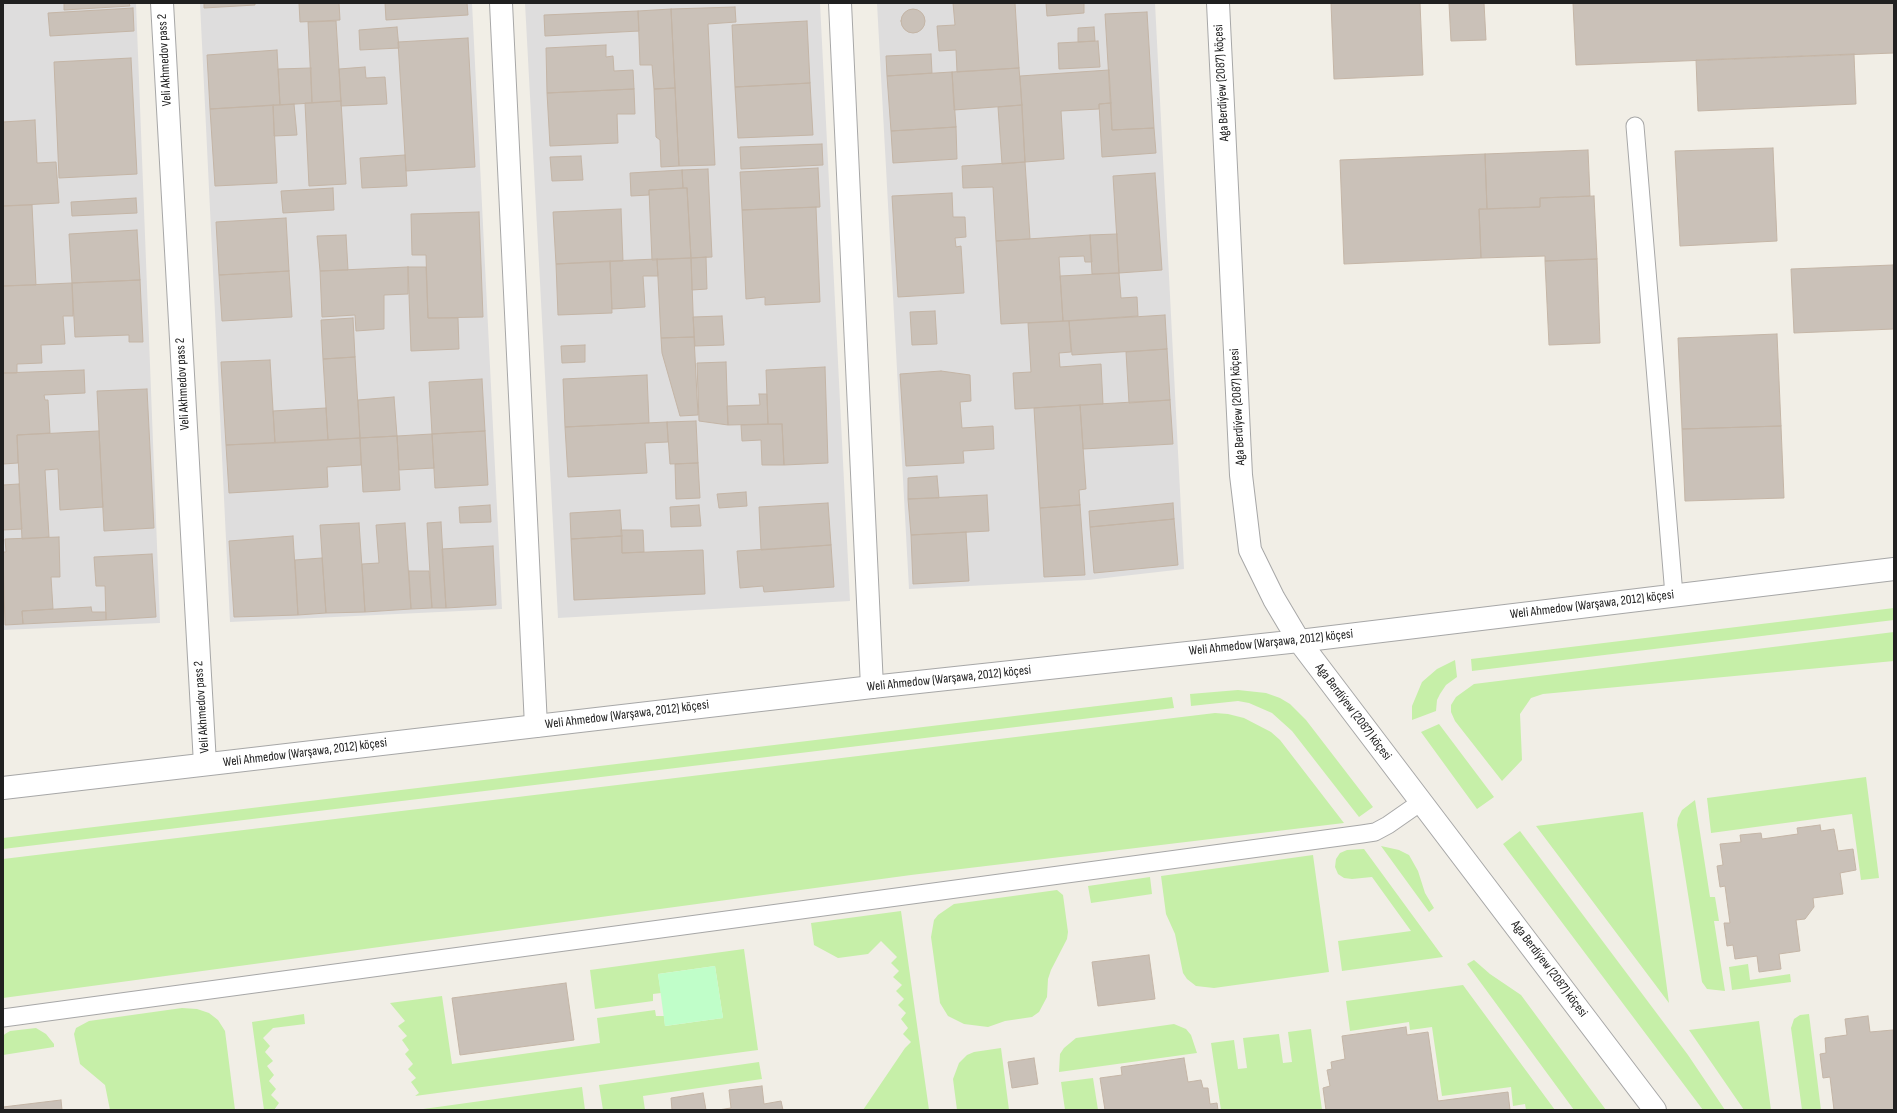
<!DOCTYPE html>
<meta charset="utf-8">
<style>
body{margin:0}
#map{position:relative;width:1897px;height:1113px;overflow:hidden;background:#f1eee6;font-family:"Sofia Sans Condensed",sans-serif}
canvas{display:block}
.frame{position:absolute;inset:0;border:4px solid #202020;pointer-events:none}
</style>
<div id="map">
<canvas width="1897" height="1113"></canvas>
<div class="frame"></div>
</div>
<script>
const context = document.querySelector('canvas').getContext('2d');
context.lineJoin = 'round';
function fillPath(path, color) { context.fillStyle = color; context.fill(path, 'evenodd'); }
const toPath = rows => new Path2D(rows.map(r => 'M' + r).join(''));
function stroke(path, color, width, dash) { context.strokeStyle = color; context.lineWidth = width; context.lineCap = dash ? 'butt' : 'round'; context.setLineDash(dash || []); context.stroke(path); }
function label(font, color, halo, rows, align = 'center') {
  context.font = font + ' "Sofia Sans Condensed",sans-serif'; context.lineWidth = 3; context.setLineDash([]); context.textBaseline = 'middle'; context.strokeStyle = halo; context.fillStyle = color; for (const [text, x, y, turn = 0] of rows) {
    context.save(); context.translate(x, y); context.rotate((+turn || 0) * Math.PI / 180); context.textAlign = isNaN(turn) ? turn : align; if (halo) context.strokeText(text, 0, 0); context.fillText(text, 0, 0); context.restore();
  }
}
const residential = toPath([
 [3,3,136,3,160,623,3,630],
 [200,3,472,3,502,609,230,622],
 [525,3,820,3,850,601,558,618],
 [877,3,1155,3,1184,569,1088,580,909,589]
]);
const grass = toPath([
 [1894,608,1894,620,1472,671,1471,659],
 [1894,632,1894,661,1543,694,1531,698,1520,714,1522,760,1502,781,1455,721,1451,712,1451,705,1456,697,1474,684],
 [1455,660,1457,677,1446,685,1440,694,1437,700,1436,711,1412,720,1412,706,1422,682,1437,669],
 [1238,690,1266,693,1280,698,1290,704,1306,720,1373,807,1359,817,1292,731,1272,713,1249,703,1238,701,1191,706,1190,694],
 [1172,697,1174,708,3,849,3,838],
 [1215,713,1228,714,1244,718,1271,732,1280,740,1344,823,911,875,3,998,3,859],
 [1439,724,1494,797,1477,809,1421,732],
 [1866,777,1879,878,1861,880,1852,814,1711,833,1707,798],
 [1695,800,1710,897,1715,897,1719,921,1714,921,1725,991,1707,989,1702,982,1677,825,1678,818,1682,810],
 [1643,812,1669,1003,1536,826],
 [1520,831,1688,1055,1725,1110,1703,1110,1503,844],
 [1381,846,1399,850,1409,855,1418,871,1425,893,1434,908,1429,912],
 [1364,849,1443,957,1342,971,1338,941,1411,931,1372,877,1352,879,1344,878,1338,874,1335,867,1336,859,1340,853,1347,850],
 [1313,855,1329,972,1214,988,1196,986,1187,979,1183,973,1175,934,1166,914,1161,876],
 [1150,877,1152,894,1091,903,1088,886],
 [1057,890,1063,895,1068,932,1067,939,1051,970,1048,979,1047,997,1039,1012,1032,1017,1005,1021,988,1027,964,1024,948,1016,940,1003,931,937,934,920,938,915,954,904],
 [901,911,929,1110,863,1110,905,1048,911,1042,903,1034,908,1028,901,1019,906,1013,898,1005,904,999,896,991,902,985,893,977,899,971,891,963,897,957,881,941,868,954,838,958,814,945,811,923],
 [744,949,758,1050,415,1096,419,1093,411,1082,416,1078,408,1069,413,1064,405,1054,409,1050,402,1040,407,1036,398,1026,405,1021,390,1003,442,996,452,1064,600,1043,597,1018,655,1010,656,1016,664,1016,665,1026,723,1018,715,966,658,974,661,993,653,994,653,1001,595,1009,590,970],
 [1474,960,1490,974,1521,995,1606,1110,1574,1110,1467,964],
 [1748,964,1750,980,1790,974,1791,982,1732,990,1729,967],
 [1463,985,1555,1110,1526,1110,1525,1104,1513,1106,1511,1087,1442,1096,1432,1027,1410,1030,1409,1022,1350,1031,1346,1001],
 [182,1008,197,1009,209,1013,218,1020,225,1031,235,1110,110,1110,105,1085,80,1064,74,1034,76,1028,89,1021],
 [304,1014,305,1024,273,1028,263,1038,270,1046,265,1052,273,1061,267,1066,274,1075,269,1081,276,1089,271,1095,279,1103,274,1110,264,1110,252,1022],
 [1809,1014,1821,1110,1802,1110,1791,1028,1794,1019,1800,1015],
 [1759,1021,1771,1110,1744,1110,1689,1030],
 [1174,1024,1186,1029,1191,1035,1197,1053,1059,1072,1060,1054,1064,1048,1076,1038],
 [36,1028,46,1034,54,1044,54,1047,3,1055,3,1036,5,1034,10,1031],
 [1311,1029,1322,1110,1221,1110,1211,1043,1234,1040,1238,1069,1247,1068,1243,1038,1279,1034,1283,1063,1292,1062,1288,1032],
 [1001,1048,1009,1110,957,1110,953,1079,959,1063,967,1055,974,1052],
 [759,1062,762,1079,643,1096,645,1110,603,1110,599,1085],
 [1093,1078,1098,1110,1065,1110,1061,1082],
 [582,1087,585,1110,416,1110]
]);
const park = toPath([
 [715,966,723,1018,665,1026,658,974]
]);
const building = toPath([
 [64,3,129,3,130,6,64,10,64,3],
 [204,3,255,3,255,5,204,8,204,3],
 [299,3,339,3,340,20,300,22,299,3],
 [385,3,467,3,468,15,386,20,385,3],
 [953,3,1015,3,1019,68,957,72,956,50,939,51,937,26,955,25,953,3],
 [1046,3,1084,3,1084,13,1047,16,1046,3],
 [1331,3,1420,3,1423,75,1334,79,1331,3],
 [1449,3,1484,3,1486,40,1451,41,1449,3],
 [1573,3,1894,3,1894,53,1576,65,1573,3],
 [735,7,736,22,708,24,715,165,679,166,671,9,735,7],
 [133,8,134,31,50,36,48,13,133,8],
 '901 21a12 12 0 1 1 24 0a12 12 0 1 1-24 0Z',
 [671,9,675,88,654,89,652,65,640,65,638,11,671,9],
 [638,11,639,31,545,36,544,15,638,11],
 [1147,12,1154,128,1112,130,1105,14,1147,12],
 [336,21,341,101,312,103,308,22,336,21],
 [807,21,810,83,735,87,732,25,807,21],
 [397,27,399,48,360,50,359,30,397,27],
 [1094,27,1095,41,1078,42,1078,28,1094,27],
 [468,38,475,167,406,171,398,42,468,38],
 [1098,41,1100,67,1059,69,1058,43,1098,41],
 [606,45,606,57,613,56,614,71,633,70,634,89,547,93,546,48,606,45],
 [277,50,280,105,210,109,207,55,277,50],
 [931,54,932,73,887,76,886,56,931,54],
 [1854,54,1856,104,1698,111,1696,60,1854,54],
 [131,58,137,174,59,178,54,62,131,58],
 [365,67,366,78,385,77,387,104,341,106,339,69,365,67],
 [311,68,312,103,280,105,278,69,311,68],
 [1019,68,1022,105,954,110,952,72,1019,68],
 [1109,70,1111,103,1099,104,1099,109,1061,111,1064,159,1025,162,1020,76,1109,70],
 [952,72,956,127,891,131,887,76,952,72],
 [810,83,813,135,738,138,735,87,810,83],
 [675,88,679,166,661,167,660,140,656,137,654,89,675,88],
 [634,89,635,114,617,114,618,143,550,146,547,93,634,89],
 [341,101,346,184,309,186,305,103,341,101],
 [1111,103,1112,130,1154,128,1156,153,1102,157,1099,104,1111,103],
 [294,104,297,135,274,136,273,105,294,104],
 [273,105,277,183,215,186,210,109,273,105],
 [1022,105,1025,162,1002,164,998,107,1022,105],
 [35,120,37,163,56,162,59,203,3,206,3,122,35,120],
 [956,127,957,159,893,163,891,131,956,127],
 [822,144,823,165,741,169,740,147,822,144],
 [1773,148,1777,241,1680,246,1675,151,1773,148],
 [1588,150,1590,196,1540,198,1540,207,1487,209,1485,154,1588,150],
 [1485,154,1487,209,1479,209,1481,258,1344,264,1340,160,1485,154],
 [405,155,407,186,362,188,360,158,405,155],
 [581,156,583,180,552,181,550,157,581,156],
 [1025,162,1030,239,996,241,993,187,963,188,962,166,1025,162],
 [818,168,820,207,742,210,740,172,818,168],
 [708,169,712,257,691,258,687,188,683,188,682,170,708,169],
 [682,170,683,188,649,190,649,195,631,196,630,173,682,170],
 [1155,173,1162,270,1119,273,1113,176,1155,173],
 [333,188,334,210,283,213,281,191,333,188],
 [687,188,691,258,652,260,649,190,687,188],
 [952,193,953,217,965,217,966,237,955,238,956,247,961,246,964,293,898,297,892,196,952,193],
 [1594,196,1597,259,1545,261,1545,256,1481,258,1479,209,1540,207,1540,198,1594,196],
 [136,198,137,213,72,216,71,202,136,198],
 [32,205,36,285,3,286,3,206,32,205],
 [816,207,820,302,765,305,765,297,746,299,742,210,816,207],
 [621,209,623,261,556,264,553,212,621,209],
 [479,212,483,317,428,318,426,255,412,255,411,214,479,212],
 [286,218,289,271,219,275,216,222,286,218],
 [137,230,140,280,72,283,69,234,137,230],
 [1117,234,1119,273,1092,274,1090,235,1117,234],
 [346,235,348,270,320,271,317,236,346,235],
 [1090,235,1092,262,1085,262,1084,256,1059,257,1063,321,1001,324,996,241,1090,235],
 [706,257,707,289,692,290,691,258,706,257],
 [691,258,694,337,661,338,657,259,691,258],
 [657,259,658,276,643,276,645,307,612,309,610,261,657,259],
 [1597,259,1600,343,1549,345,1545,261,1597,259],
 [610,261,612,313,558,315,556,264,610,261],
 [1893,265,1894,329,1794,333,1791,269,1893,265],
 [408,267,426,267,428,318,458,318,459,349,411,351,408,267],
 [408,267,408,294,384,295,384,329,356,331,355,315,322,317,320,271,408,267],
 [289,271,292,317,222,321,219,275,289,271],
 [1119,273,1121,298,1137,297,1138,316,1063,321,1060,276,1119,273],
 [140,280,143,342,129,342,129,335,75,337,72,283,140,280],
 [72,283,73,316,63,316,65,344,41,345,42,363,17,364,17,373,3,373,3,286,72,283],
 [935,311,937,344,912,345,910,312,935,311],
 [1165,315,1167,349,1072,355,1069,321,1165,315],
 [722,316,724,345,695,346,693,317,722,316],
 [353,318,355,357,323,359,321,320,353,318],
 [1069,321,1071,352,1059,353,1060,367,1101,364,1103,404,1015,409,1013,373,1031,372,1028,323,1069,321],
 [1777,334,1781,426,1682,429,1678,338,1777,334],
 [694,337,698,415,680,416,662,353,661,338,694,337],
 [585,345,585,362,562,363,561,346,585,345],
 [1167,349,1170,400,1129,403,1126,352,1167,349],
 [355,357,360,438,328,440,323,359,355,357],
 [270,360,275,443,226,445,221,362,270,360],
 [726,362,728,425,699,421,697,363,726,362],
 [825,367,828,463,784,465,782,424,768,424,766,370,825,367],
 [84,370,85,393,44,395,45,400,48,400,50,433,17,435,18,463,3,464,3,373,84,370],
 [941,371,970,375,971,401,960,402,962,428,993,426,994,449,963,451,964,463,906,466,900,374,941,371],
 [647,375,649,423,565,427,563,379,647,375],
 [482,379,485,431,432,434,429,382,482,379],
 [147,389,154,528,104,531,97,391,147,389],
 [759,394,767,394,768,424,728,425,727,406,760,405,759,394],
 [394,397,397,436,360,438,358,400,394,397],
 [1170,400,1173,444,1083,449,1080,405,1170,400],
 [1080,405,1086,489,1079,490,1080,505,1040,508,1034,408,1080,405],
 [326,408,328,440,275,443,273,411,326,408],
 [696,421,698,463,670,464,667,422,696,421],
 [667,422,668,442,645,443,647,473,568,477,565,427,667,422],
 [782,424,784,465,762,465,761,440,742,441,741,425,782,424],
 [1781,426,1784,498,1685,501,1682,429,1781,426],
 [99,431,103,507,60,510,58,469,45,470,49,537,22,539,17,435,99,431],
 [485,431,488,485,435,488,432,434,485,431],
 [432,434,434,468,399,470,397,436,432,434],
 [397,436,400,490,363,492,360,438,397,436],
 [360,438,361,465,327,467,328,487,229,493,226,445,360,438],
 [698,463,700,498,676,499,675,464,698,463],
 [937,476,939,498,908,499,908,478,937,476],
 [19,484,22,529,3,530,3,485,19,484],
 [746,492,747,506,719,508,717,494,746,492],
 [987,495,989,531,911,535,908,499,987,495],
 [828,503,831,545,761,550,759,507,828,503],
 [1173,503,1174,519,1090,527,1089,511,1173,503],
 [490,505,491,522,460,523,459,507,490,505],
 [699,505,701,526,671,527,670,507,699,505],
 [1080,505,1085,575,1044,577,1040,508,1080,505],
 [620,510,622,536,571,539,570,513,620,510],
 [1174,519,1178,565,1094,573,1090,527,1174,519],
 [441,522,446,608,432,608,427,523,441,522],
 [359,523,365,612,326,613,320,525,359,523],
 [405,523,411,609,365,612,362,564,379,563,376,525,405,523],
 [621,530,643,530,644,552,622,553,621,530],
 [966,532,969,581,913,584,911,535,966,532],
 [293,536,298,615,234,617,229,541,293,536],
 [622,536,622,553,703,550,705,594,574,600,571,539,622,536],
 [59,537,60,577,51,577,53,609,22,611,23,624,5,625,3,552,6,552,5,539,59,537],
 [831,545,834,587,764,592,763,586,740,588,737,551,831,545],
 [493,546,496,605,446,608,442,549,493,546],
 [152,554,156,617,106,620,105,586,96,586,94,557,152,554],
 [322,558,326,613,298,615,295,560,322,558],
 [409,571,429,571,432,608,411,609,409,571],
 [91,607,92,612,106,612,106,620,23,624,22,611,91,607],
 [1820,825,1821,831,1834,829,1838,851,1853,849,1856,870,1840,873,1843,894,1813,898,1814,907,1805,919,1796,920,1800,951,1779,954,1781,969,1759,972,1757,956,1735,959,1733,945,1727,946,1724,923,1730,923,1725,886,1720,887,1717,866,1723,865,1720,844,1741,842,1740,835,1761,833,1762,839,1798,834,1797,828,1820,825],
 [1149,955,1155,999,1098,1006,1092,962,1149,955],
 [566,983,574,1040,460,1055,452,998,566,983],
 [1868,1016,1870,1032,1893,1030,1894,1110,1834,1110,1830,1077,1823,1078,1820,1054,1826,1053,1825,1038,1847,1035,1845,1019,1868,1016],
 [1406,1027,1407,1035,1428,1032,1438,1101,1508,1092,1510,1110,1326,1110,1323,1088,1330,1086,1327,1070,1332,1069,1331,1062,1345,1059,1342,1036,1406,1027],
 [1034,1058,1038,1084,1012,1088,1008,1062,1034,1058],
 [1184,1058,1188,1082,1201,1080,1203,1088,1208,1088,1210,1104,1217,1103,1218,1110,1105,1110,1100,1078,1122,1075,1121,1067,1184,1058],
 [762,1086,764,1104,781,1101,783,1110,718,1110,731,1108,729,1090,762,1086],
 [703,1093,706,1110,672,1110,671,1098,703,1093],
 [61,1100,62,1110,3,1110,3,1107,61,1100]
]);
const service = toPath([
 [1635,126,1674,595],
 [3,1018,1362,834,1375,832,1388,825,1421,802]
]);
const minor = toPath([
 [162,3,205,764],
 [501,3,536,726],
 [840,3,872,687]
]);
const tertiary = toPath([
 [1218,3,1241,475,1250,550,1274,599,1299,641,1655,1110],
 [3,788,872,687,1299,641,1894,569]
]);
const streetNames = [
 ["Veli Akhmedov pass 2",165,60,-93],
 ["Aga Berdiýew (2087) köçesi",1222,83,-93],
 ["Veli Akhmedov pass 2",183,384,-93],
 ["Aga Berdiýew (2087) köçesi",1238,407,-93],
 ["Weli Ahmedow (Warşawa, 2012) köçesi",1592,605,-7],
 ["Weli Ahmedow (Warşawa, 2012) köçesi",1271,643,-6],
 ["Weli Ahmedow (Warşawa, 2012) köçesi",949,679,-6],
 ["Veli Akhmedov pass 2",202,707,-94],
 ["Aga Berdiýew (2087) köçesi",1353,712,53],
 ["Weli Ahmedow (Warşawa, 2012) köçesi",627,715,-7],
 ["Weli Ahmedow (Warşawa, 2012) köçesi",305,753,-7],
 ["Aga Berdiýew (2087) köçesi",1549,969,53]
];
fillPath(residential, '#dedddd');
fillPath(grass, '#c6efa8');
fillPath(park, '#c0fec9');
fillPath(building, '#cac1b8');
stroke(building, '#c4b5a6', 1);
stroke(service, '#a7a7a7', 19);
stroke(minor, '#a7a7a7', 24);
stroke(tertiary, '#a7a7a7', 24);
stroke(service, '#fff', 17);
stroke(minor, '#fff', 22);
stroke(tertiary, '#fff', 22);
label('13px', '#202020', '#fff', streetNames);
</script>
